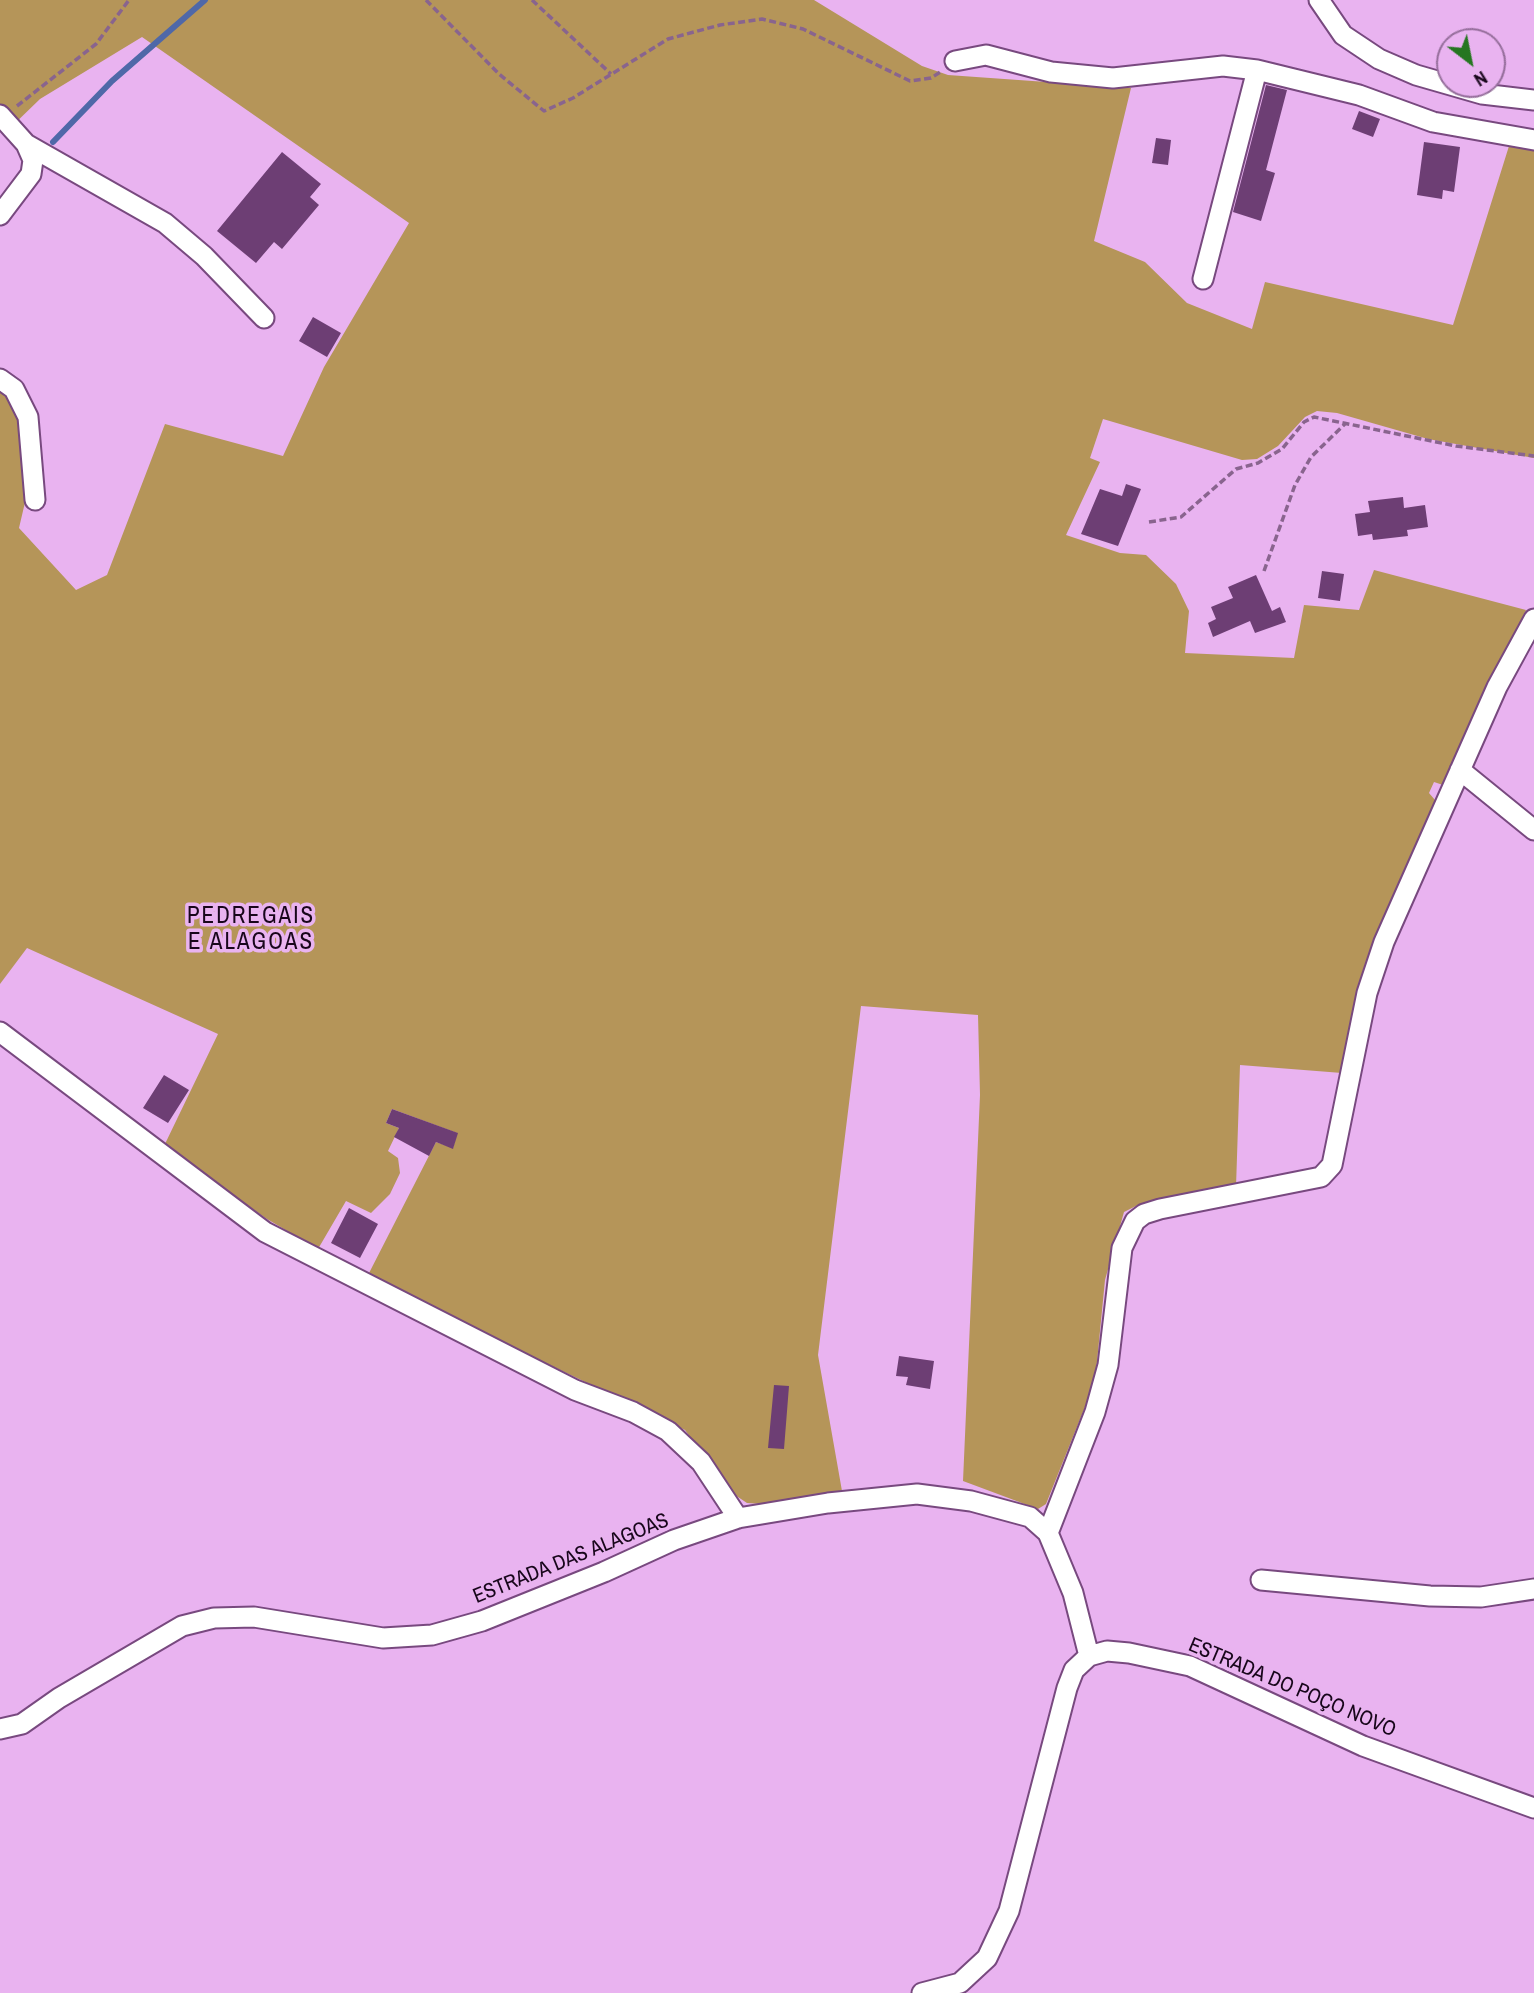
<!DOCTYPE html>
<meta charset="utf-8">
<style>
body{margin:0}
#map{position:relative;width:1534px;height:1993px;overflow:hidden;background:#e9b3f0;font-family:"Archivo Narrow",sans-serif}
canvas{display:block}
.north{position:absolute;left:1436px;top:28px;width:70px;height:70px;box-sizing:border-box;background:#e9b3f0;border:2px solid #956e9b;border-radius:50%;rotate:148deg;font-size:19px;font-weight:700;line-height:28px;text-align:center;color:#18061b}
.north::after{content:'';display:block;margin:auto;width:24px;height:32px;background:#257620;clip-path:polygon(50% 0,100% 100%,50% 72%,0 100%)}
</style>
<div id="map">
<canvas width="1534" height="1993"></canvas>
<div class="north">N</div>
</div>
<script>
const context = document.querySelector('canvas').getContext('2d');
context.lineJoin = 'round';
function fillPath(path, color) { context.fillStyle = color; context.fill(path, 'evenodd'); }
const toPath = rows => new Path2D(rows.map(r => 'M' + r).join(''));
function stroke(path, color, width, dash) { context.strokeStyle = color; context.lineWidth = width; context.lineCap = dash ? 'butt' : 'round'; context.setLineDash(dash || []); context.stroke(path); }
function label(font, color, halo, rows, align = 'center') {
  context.font = font + ' "Archivo Narrow",sans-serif'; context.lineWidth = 7; context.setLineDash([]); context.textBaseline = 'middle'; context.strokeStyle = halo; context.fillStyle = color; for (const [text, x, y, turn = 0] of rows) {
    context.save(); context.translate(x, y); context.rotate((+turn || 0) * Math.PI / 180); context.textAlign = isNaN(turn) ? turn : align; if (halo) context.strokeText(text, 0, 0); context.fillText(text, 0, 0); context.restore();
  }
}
const green = toPath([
 [0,0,814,0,922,66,948,75,1131,88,1094,241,1145,262,1187,303,1252,329,1265,282,1453,325,1509,146,1534,148,1534,458,1428,439,1337,413,1317,411,1305,417,1278,446,1257,459,1242,460,1103,419,1090,458,1100,462,1066,535,1120,553,1146,555,1176,584,1189,611,1185,653,1294,658,1304,605,1359,610,1374,570,1526,610,1443,785,1434,782,1429,793,1435,800,1370,959,1342,1073,1240,1065,1236,1187,1138,1205,1124,1212,1105,1280,1095,1382,1046,1504,1038,1509,963,1481,980,1095,978,1015,861,1006,818,1355,842,1491,762,1504,747,1503,732,1493,685,1430,367,1277,436,1142,453,1148,457,1133,392,1109,386,1123,399,1128,388,1151,398,1158,400,1173,390,1194,371,1213,346,1201,318,1249,267,1219,164,1146,218,1034,27,948,0,984,0,389,14,400,27,425,30,481,19,528,76,590,107,575,165,424,283,456,324,367,409,223,142,37,40,99,7,131,0,126]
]);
const stream = toPath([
 [53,142,112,81,205,0]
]);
const building = toPath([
 [1266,85,1287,90,1266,170,1275,173,1261,221,1233,212],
 [1359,111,1380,119,1373,137,1352,129],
 [1156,138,1171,140,1168,165,1152,163],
 [1424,142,1460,147,1454,192,1443,190,1442,199,1417,195],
 [282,152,321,184,310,197,319,205,282,249,274,242,256,263,217,231],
 [313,317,341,333,327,357,299,341],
 [1126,484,1141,489,1118,546,1081,534,1100,489,1122,496],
 [1403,497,1404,508,1425,505,1428,527,1407,530,1408,536,1373,540,1372,534,1358,536,1355,514,1370,512,1368,501],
 [1322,571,1344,574,1340,601,1318,598],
 [1256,575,1272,611,1280,607,1286,622,1255,633,1250,621,1213,637,1208,623,1216,619,1211,607,1233,598,1228,587],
 [164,1075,189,1090,168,1123,143,1108],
 [392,1109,458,1133,453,1149,436,1142,429,1156,394,1137,399,1128,386,1123],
 [349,1208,378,1224,360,1258,331,1243],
 [899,1356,934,1361,930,1389,906,1385,908,1377,896,1376],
 [774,1385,789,1386,784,1449,768,1448]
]);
const path = toPath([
 [426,0,499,74,544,111,573,98,668,39,720,25,762,19,803,29,910,81,931,78,942,71],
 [532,0,611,74],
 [17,106,96,44,129,0],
 [1149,522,1181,517,1236,469,1258,463,1282,449,1304,422,1314,417,1456,446,1534,456],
 [1264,571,1295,485,1311,457,1346,423]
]);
const minor = toPath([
 [1319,0,1343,35,1379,59,1416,75,1482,94,1534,100],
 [955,61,986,55,1051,72,1113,78,1223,66,1257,70,1359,95,1433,122,1534,140],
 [0,115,26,144,33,160,31,174,0,215],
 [26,144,165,223,204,256,264,318],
 [1203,279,1257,70],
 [0,379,14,389,28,417,35,500],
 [1460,770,1534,830],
 [0,1032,265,1232,575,1390,633,1412,668,1431,701,1462,738,1518],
 [1048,1533,1095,1412,1108,1365,1122,1248,1135,1221,1144,1214,1160,1209,1321,1177,1332,1165,1367,993,1384,942,1497,687,1534,619],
 [1261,1580,1430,1596,1481,1597,1534,1589],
 [0,1729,22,1724,59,1698,182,1626,214,1618,254,1617,383,1638,432,1635,482,1621,604,1572,674,1540,738,1518,828,1503,917,1494,971,1501,1030,1517,1048,1533,1073,1593,1089,1656],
 [922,1993,960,1983,987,1958,1009,1911,1067,1688,1074,1670,1089,1656,1107,1651,1129,1653,1190,1666,1363,1746,1534,1808]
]);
const streetNames = [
 ["ESTRADA DAS ALAGOAS",571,1559,-22],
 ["ESTRADA DO POÇO NOVO",1292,1688,23]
];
const neighbourhoodNames = [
 ["PEDREGAIS",251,917],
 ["E ALAGOAS",251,943]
];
fillPath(green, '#b59559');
stroke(stream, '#4f68a8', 6);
fillPath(building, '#6d3e74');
stroke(minor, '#78497f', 23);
stroke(path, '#89648e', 3.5, [7, 3.5]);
stroke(minor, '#fff', 19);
label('21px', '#18061b', '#e9b3f0', streetNames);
context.letterSpacing = '2px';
label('23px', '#18061b', '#e9b3f0', neighbourhoodNames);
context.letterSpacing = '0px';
</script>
